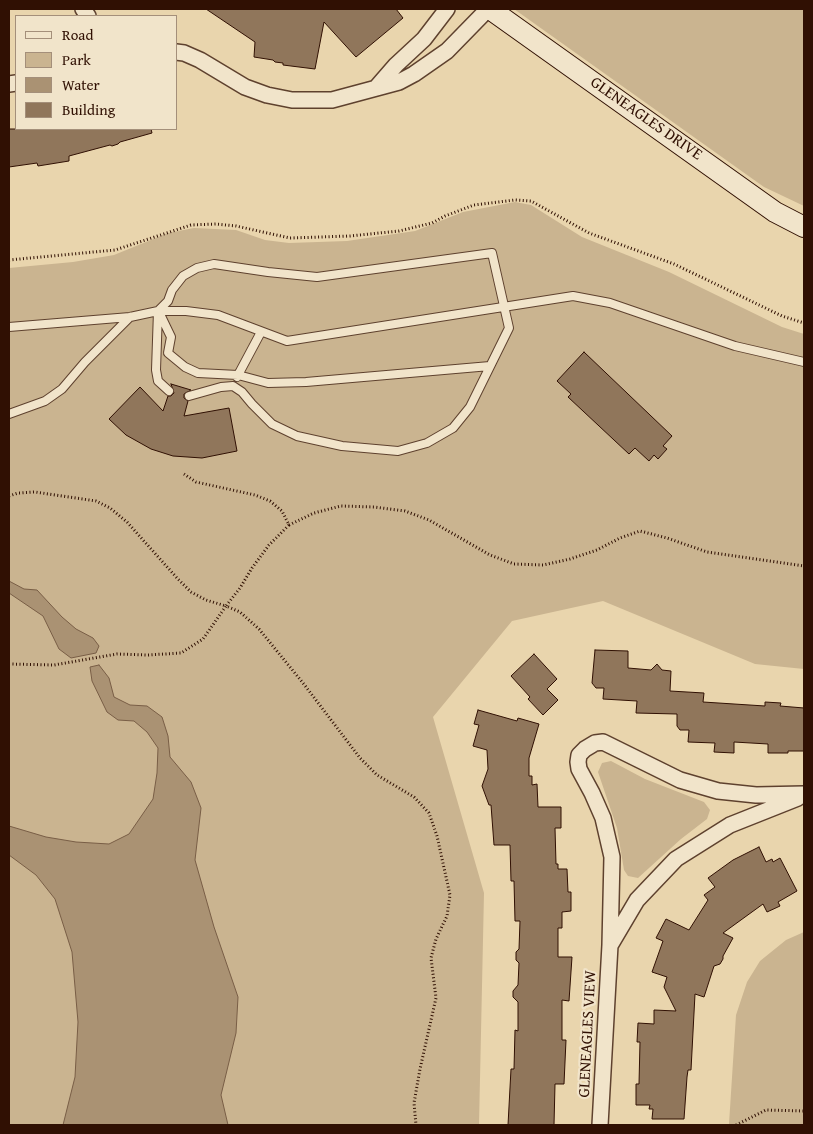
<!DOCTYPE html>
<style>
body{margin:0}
#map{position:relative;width:813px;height:1134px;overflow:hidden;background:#e9d5ad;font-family:"Gentium Book Plus",serif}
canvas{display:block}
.frame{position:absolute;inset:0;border:10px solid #301003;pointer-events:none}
.legend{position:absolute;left:15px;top:15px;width:162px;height:115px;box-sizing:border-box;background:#f1e4ca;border:1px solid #a48f7a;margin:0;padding:6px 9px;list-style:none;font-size:15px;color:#301003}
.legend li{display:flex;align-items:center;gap:10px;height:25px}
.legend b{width:25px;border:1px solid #a48f7a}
</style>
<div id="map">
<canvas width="813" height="1134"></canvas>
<div class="frame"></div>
<ul class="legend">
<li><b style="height:6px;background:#f1e4ca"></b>Road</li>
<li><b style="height:14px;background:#cab490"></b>Park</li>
<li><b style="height:14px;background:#aa9273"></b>Water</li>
<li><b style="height:14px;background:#90765b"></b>Building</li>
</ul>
</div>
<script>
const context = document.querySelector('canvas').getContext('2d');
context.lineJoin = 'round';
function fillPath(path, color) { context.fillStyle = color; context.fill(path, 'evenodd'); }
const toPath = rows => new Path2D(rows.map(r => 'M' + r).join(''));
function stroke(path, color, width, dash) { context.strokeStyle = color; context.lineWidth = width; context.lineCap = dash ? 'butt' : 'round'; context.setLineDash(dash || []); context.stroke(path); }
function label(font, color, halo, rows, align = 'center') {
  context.font = font + ' "Gentium Book Plus",serif'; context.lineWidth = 4.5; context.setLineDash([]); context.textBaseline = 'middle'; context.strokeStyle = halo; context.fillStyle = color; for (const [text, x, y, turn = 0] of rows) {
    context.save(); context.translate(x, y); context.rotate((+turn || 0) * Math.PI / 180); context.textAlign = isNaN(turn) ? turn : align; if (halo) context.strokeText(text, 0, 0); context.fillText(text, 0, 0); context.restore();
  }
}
const green = toPath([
 [514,9,804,9,804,206,764,187],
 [515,202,531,205,582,237,669,272,782,327,804,334,804,669,755,664,603,601,512,621,433,717,484,893,479,1125,9,1125,9,268,73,262,114,255,168,233,194,228,236,230,265,240,289,243,347,241,415,231,463,212],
 [611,761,645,779,704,802,710,810,707,819,681,839,638,878,628,876,624,870,617,828,598,772,602,763],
 [804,932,804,1125,624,1125,729,1124,736,1015,747,982,760,961,786,940]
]);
const water = toPath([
 [9,581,24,589,37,590,62,617,76,629,93,638,99,646,96,653,71,658,59,649,43,616,9,593,9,581],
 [99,665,109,678,114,697,130,705,147,706,162,717,168,736,170,757,191,782,201,808,195,860,214,927,238,997,236,1033,221,1095,228,1125,63,1125,75,1077,78,1022,72,952,55,899,36,875,9,855,9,826,46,837,76,842,109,844,129,834,153,799,157,773,158,748,147,732,134,721,118,720,107,712,92,681,90,667,99,665]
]);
const building = toPath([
 [206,9,396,9,403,18,356,57,324,22,315,69,283,65,283,63,275,62,273,60,254,57,255,42,206,9],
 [9,129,151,129,152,133,120,142,118,144,112,146,110,145,69,156,69,161,38,166,37,163,9,167,9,129],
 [584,352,672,436,663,446,667,449,658,459,654,455,649,461,635,448,629,454,568,397,571,394,557,381,584,352],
 [171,384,191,390,184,394,184,398,188,401,184,416,229,408,237,451,202,458,173,456,151,449,126,435,109,419,140,387,163,411,168,396,171,396,174,393,171,384],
 [595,650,628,651,628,668,651,670,657,664,662,670,671,671,670,691,704,693,703,702,765,706,765,702,781,703,780,706,804,708,804,751,788,751,788,753,768,753,768,744,734,742,734,753,714,752,715,743,688,742,689,730,680,730,677,726,677,714,636,713,637,701,603,699,604,688,596,688,592,683,595,650],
 [534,654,557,679,547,689,558,700,543,715,528,699,530,697,511,676,534,654],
 [478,710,517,721,518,718,539,724,529,758,529,776,532,776,532,785,537,784,538,807,561,807,561,828,555,828,556,864,558,864,558,869,567,869,568,892,571,892,571,911,562,912,562,928,558,928,558,957,572,957,569,1001,562,1000,562,1040,566,1040,564,1084,555,1084,554,1125,508,1125,511,1069,514,1069,515,1030,518,1031,518,1002,513,997,513,991,518,985,519,963,516,960,516,952,519,949,520,921,515,921,514,881,511,881,510,845,494,845,491,805,489,805,482,786,488,769,487,750,473,746,479,725,474,724,478,710],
 [759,847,766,862,772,859,773,862,780,858,797,891,778,902,780,906,767,912,763,904,723,933,733,938,723,956,723,959,720,964,714,966,704,997,695,994,691,1070,688,1070,687,1077,684,1119,652,1119,653,1109,649,1109,650,1105,636,1105,636,1084,639,1084,640,1042,637,1042,638,1023,654,1024,654,1010,676,1011,664,987,667,977,652,972,663,941,656,938,666,919,689,930,708,900,704,895,715,887,708,878,733,860,759,847]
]);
const path = toPath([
 [9,260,115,250,191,225,216,224,236,226,290,238,350,236,399,231,432,223,445,216,474,205,515,200,531,201,589,233,674,264,782,316,804,323],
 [9,496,18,493,35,492,96,501,110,508,127,522,177,578,191,592,206,600,226,606,240,588,252,568,269,545,289,525,282,511,270,501,255,495,196,482,184,474],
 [289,525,314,513,341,506,374,507,405,511,429,520,490,555,514,564,543,565,570,559,597,550,620,538,640,531,667,538,707,552,804,566],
 [9,664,54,665,117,654,148,655,181,653,203,639,226,606,240,612,259,629,303,683,360,758,377,775,414,797,429,813,437,836,450,895,447,916,436,939,431,958,436,998,420,1069,414,1103,416,1125],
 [736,1125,766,1110,804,1111]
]);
const lane = toPath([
 [159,312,171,337,168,353,185,367,198,373,238,375,268,383,306,382,490,366],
 [9,327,130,317,158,311,186,311,218,315,287,341,573,296,610,303,735,346,804,362],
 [237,377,261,332],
 [169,391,158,381,156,370,158,311,168,301,172,290,183,276,197,268,214,264,268,272,317,277,492,253,509,328,470,407,453,428,427,443,398,451,342,446,297,436,272,424,252,404,242,392,233,386,221,387,189,396],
 [9,414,45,401,62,389,85,362,130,317]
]);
const street = toPath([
 [83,9,88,16],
 [176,52,184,53,200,60,245,87,267,95,292,100,332,100,399,82,414,74,447,51,488,9],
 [9,84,16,83],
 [376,88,396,65,424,39,447,9],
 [611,944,637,900,676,859,730,825,798,798],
 [600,1125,610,945,612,857,603,818,592,793,579,769,578,762,579,755,585,749,595,743,603,742,680,780,718,791,756,795,804,794]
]);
const secondary = toPath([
 [490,9,775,212,804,227]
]);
const streetNames = [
 ["GLENEAGLES DRIVE",646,119,35],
 ["GLENEAGLES VIEW",588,1034,-87]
];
fillPath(green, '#cab490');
fillPath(water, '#aa9273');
stroke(water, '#795e46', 1);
fillPath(building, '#90765b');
stroke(building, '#301003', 1);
stroke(lane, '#5e412e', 10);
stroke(street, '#5e412e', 18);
stroke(secondary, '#301003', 22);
stroke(path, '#301003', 3, [1, 2.5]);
stroke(lane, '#f1e4ca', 8);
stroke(street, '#f1e4ca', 15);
stroke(secondary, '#f1e4ca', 20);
label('16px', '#301003', '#f1e4ca', streetNames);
</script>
